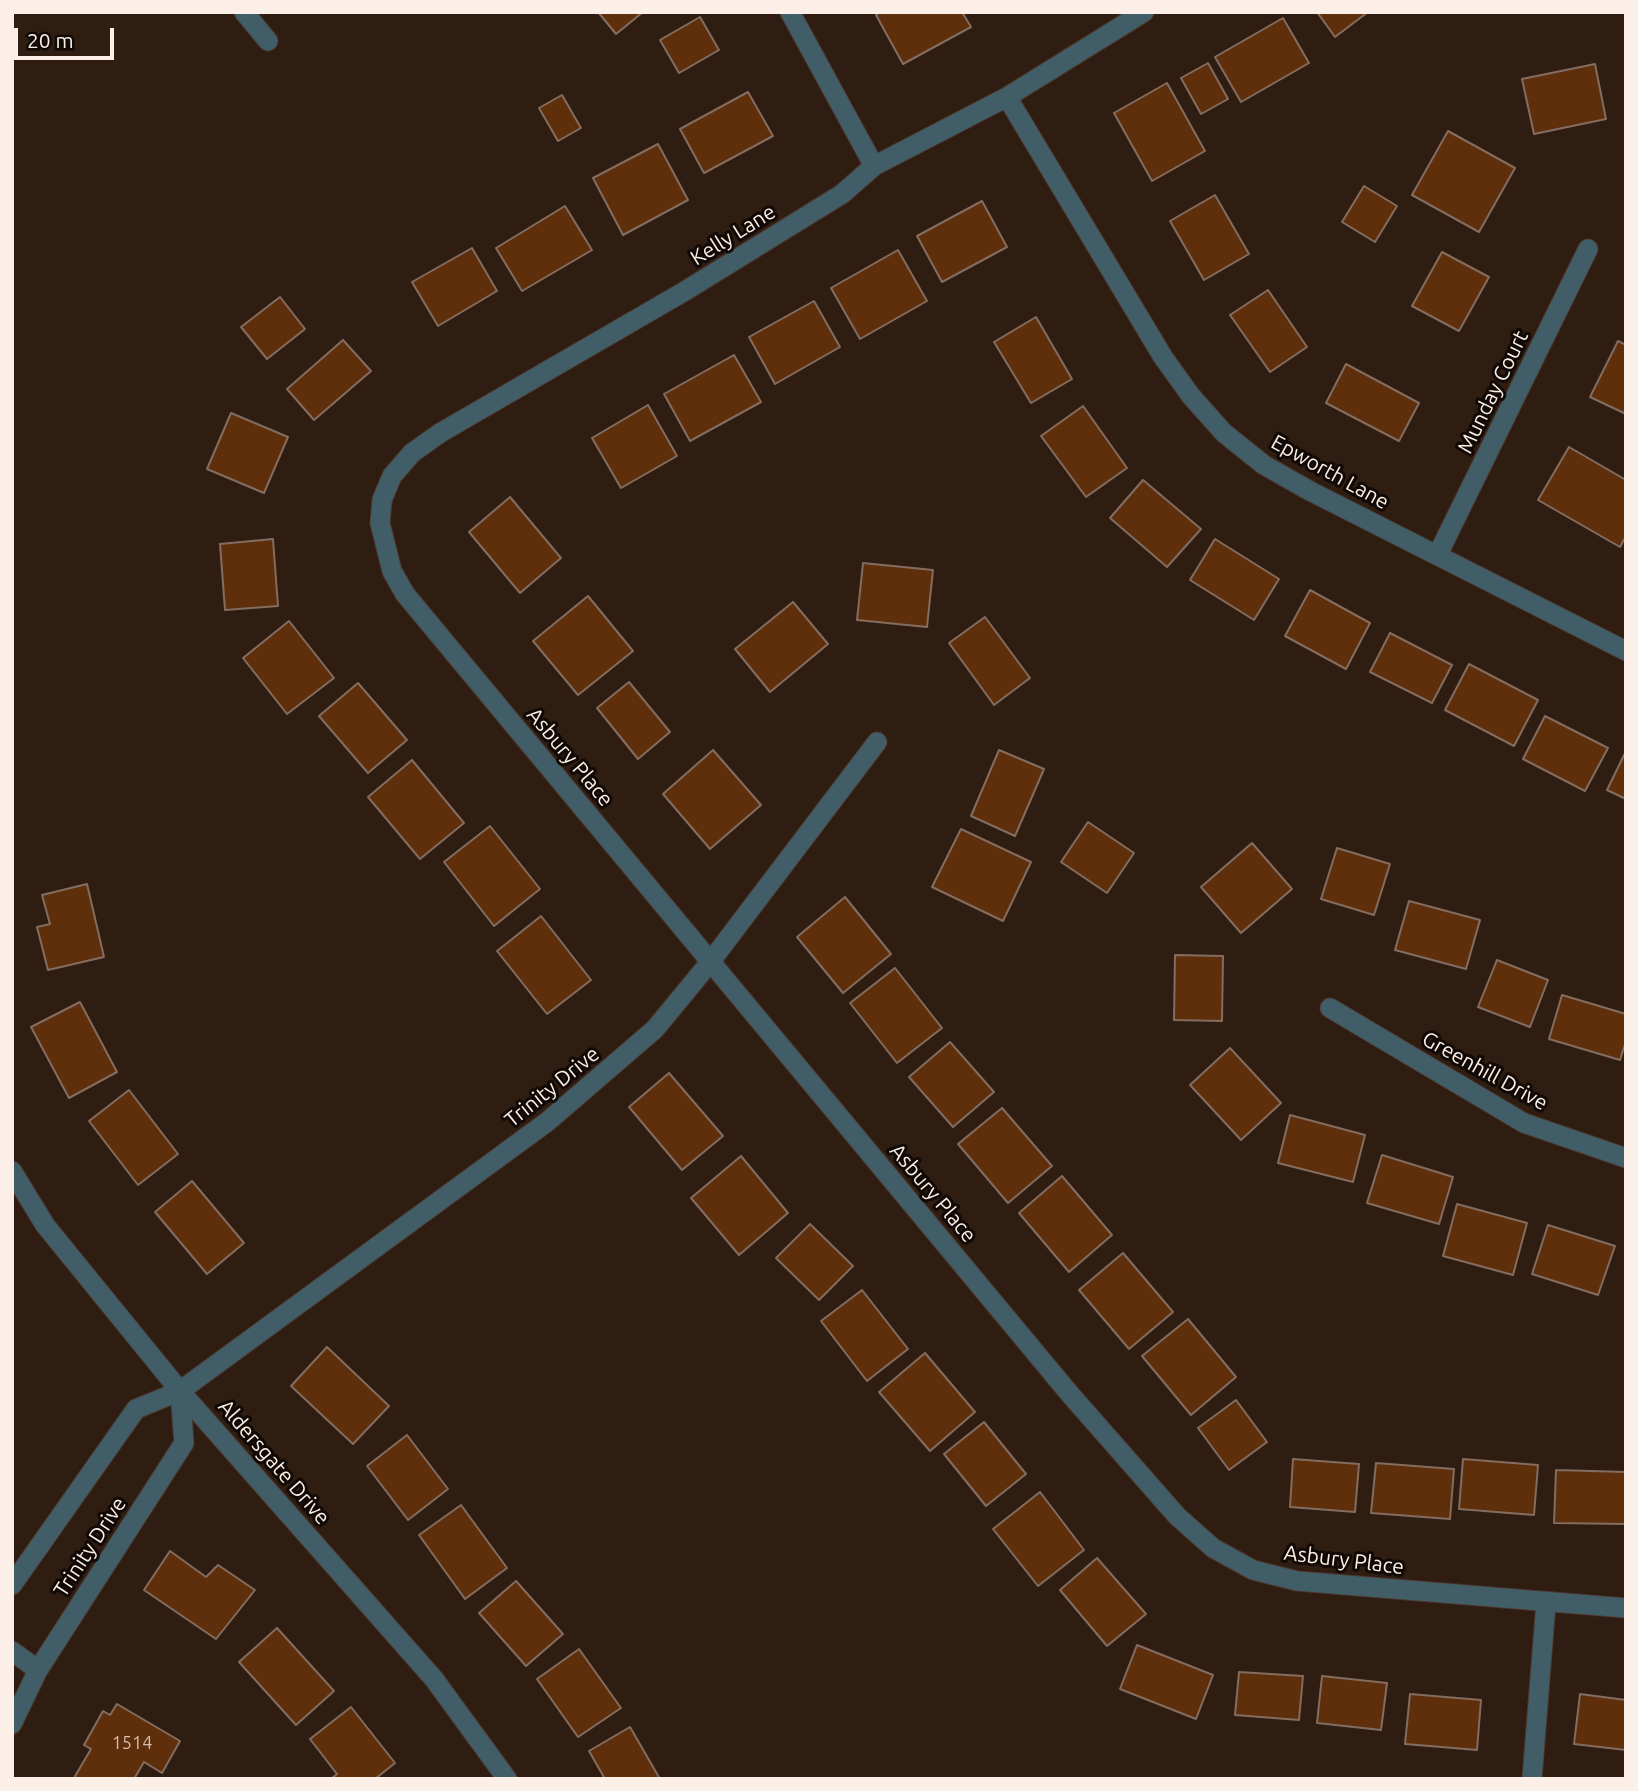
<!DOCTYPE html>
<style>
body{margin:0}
#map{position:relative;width:1638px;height:1791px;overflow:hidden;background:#2f1d12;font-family:Ubuntu,sans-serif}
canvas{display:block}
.frame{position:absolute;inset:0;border:14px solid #fbefe7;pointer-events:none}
.scale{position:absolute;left:14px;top:28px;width:100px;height:32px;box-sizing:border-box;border:4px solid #fbefe7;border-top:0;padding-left:9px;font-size:21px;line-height:24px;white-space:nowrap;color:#fbefe7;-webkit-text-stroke:5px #110905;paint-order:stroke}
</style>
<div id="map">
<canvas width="1638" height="1791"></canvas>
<div class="frame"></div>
<div class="scale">20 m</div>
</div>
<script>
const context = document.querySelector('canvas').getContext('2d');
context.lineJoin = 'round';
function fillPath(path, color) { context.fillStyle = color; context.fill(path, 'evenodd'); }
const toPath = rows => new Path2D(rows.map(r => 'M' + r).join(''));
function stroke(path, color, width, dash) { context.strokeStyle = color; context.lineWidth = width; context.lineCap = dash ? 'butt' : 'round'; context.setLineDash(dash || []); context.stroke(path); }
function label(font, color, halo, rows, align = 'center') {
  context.font = font + ' Ubuntu,sans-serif'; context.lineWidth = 6; context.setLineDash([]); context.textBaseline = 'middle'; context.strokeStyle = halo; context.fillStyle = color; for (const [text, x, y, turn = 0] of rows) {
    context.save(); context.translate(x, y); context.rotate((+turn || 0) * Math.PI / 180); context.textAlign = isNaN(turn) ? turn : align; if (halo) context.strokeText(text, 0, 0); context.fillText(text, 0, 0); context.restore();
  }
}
const building = toPath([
 [598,12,643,12,616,34,598,12],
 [881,12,962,12,971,27,903,64,876,15,881,12],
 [1317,12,1368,12,1335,37,1317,12],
 [700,17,719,50,679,73,660,40,700,17],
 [1283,18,1309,63,1241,102,1215,57,1283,18],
 [1208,63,1228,99,1201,114,1181,78,1208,63],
 [1595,64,1606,119,1534,134,1522,79,1595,64],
 [1167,83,1205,151,1152,181,1114,113,1167,83],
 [748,92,773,136,704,173,680,129,748,92],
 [562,95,581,128,558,141,539,108,562,95],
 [1448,131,1515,168,1479,232,1412,195,1448,131],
 [658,144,688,200,623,235,593,178,658,144],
 [1364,186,1397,206,1375,242,1342,222,1364,186],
 [1215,195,1249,254,1204,280,1170,221,1215,195],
 [982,201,1007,247,942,282,917,236,982,201],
 [565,206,592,250,522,291,496,248,565,206],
 [472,248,497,291,438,326,412,282,472,248],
 [898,250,927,301,860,339,831,288,898,250],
 [1442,252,1489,277,1459,331,1412,306,1442,252],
 [1268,290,1307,347,1270,372,1230,315,1268,290],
 [280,297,305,329,267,359,241,327,280,297],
 [814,301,840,347,775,384,749,337,814,301],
 [1036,317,1072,379,1031,403,994,342,1036,317],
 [343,340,371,371,314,420,287,389,343,340],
 [1618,341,1626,345,1626,414,1590,397,1618,341],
 [734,355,761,402,690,441,664,394,734,355],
 [1346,364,1419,403,1399,441,1326,403,1346,364],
 [648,405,677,456,621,488,592,438,648,405],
 [1083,406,1127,468,1086,497,1041,436,1083,406],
 [231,413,288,437,264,493,207,469,231,413],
 [1569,447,1626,480,1626,536,1620,547,1538,500,1569,447],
 [1143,480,1201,529,1167,567,1110,518,1143,480],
 [510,497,561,558,520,593,469,532,510,497],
 [273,539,278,606,225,610,220,544,273,539],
 [1215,539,1279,579,1254,620,1190,580,1215,539],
 [863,563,933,570,927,627,857,620,863,563],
 [1310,590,1370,623,1346,669,1285,636,1310,590],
 [588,596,633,651,578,695,533,641,588,596],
 [793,602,828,644,770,692,735,649,793,602],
 [985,617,1030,678,994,705,949,643,985,617],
 [289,621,334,678,287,714,243,658,289,621],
 [1390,633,1452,665,1432,703,1370,672,1390,633],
 [1469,664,1538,700,1514,746,1445,710,1469,664],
 [629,682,670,732,638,759,597,708,629,682],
 [358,683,407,740,368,773,319,716,358,683],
 [1545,716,1608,748,1585,791,1523,759,1545,716],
 [713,750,761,805,710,849,663,794,713,750],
 [999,750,1044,769,1015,836,971,816,999,750],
 [1626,751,1626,799,1607,790,1626,751],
 [412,760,464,823,420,859,368,797,412,760],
 [1088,822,1134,853,1107,893,1061,862,1088,822],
 [490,826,540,889,494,926,444,862,490,826],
 [961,829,1031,862,1003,921,932,887,961,829],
 [1252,843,1292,889,1241,933,1201,887,1252,843],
 [1337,848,1390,864,1374,915,1321,899,1337,848],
 [87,884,104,957,48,970,37,927,50,924,42,895,87,884],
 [845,897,891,954,843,993,797,937,845,897],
 [1409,901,1480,920,1466,969,1395,950,1409,901],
 [541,916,591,980,547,1014,497,951,541,916],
 [1175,955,1223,956,1222,1021,1174,1020,1175,955],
 [1497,960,1548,980,1530,1027,1478,1007,1497,960],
 [895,968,942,1028,897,1063,850,1003,895,968],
 [1562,995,1626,1014,1626,1041,1620,1060,1549,1039,1562,995],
 [80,1002,117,1072,69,1098,31,1027,80,1002],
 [950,1042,994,1092,953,1127,909,1077,950,1042],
 [1230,1048,1281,1103,1241,1140,1190,1085,1230,1048],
 [669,1073,723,1136,682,1170,629,1107,669,1073],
 [129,1090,178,1154,138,1185,89,1121,129,1090],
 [1002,1108,1052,1166,1008,1203,958,1144,1002,1108],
 [1290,1115,1365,1135,1353,1182,1278,1163,1290,1115],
 [1382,1155,1453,1177,1439,1224,1367,1203,1382,1155],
 [741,1156,788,1213,739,1255,691,1198,741,1156],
 [1062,1176,1112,1235,1069,1272,1019,1213,1062,1176],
 [192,1181,244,1243,207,1274,155,1212,192,1181],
 [1457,1204,1527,1223,1513,1275,1443,1256,1457,1204],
 [810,1224,853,1266,819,1300,776,1258,810,1224],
 [1548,1225,1615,1246,1598,1295,1532,1274,1548,1225],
 [1123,1253,1173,1312,1129,1349,1079,1290,1123,1253],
 [862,1290,908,1349,867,1381,821,1321,862,1290],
 [1188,1319,1236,1377,1191,1415,1142,1356,1188,1319],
 [327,1347,389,1406,353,1444,291,1386,327,1347],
 [925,1353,975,1412,930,1451,879,1392,925,1353],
 [1236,1400,1267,1442,1229,1470,1198,1428,1236,1400],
 [984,1422,1026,1474,986,1506,944,1454,984,1422],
 [407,1435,448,1489,408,1520,367,1466,407,1435],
 [1293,1459,1359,1464,1355,1512,1290,1507,1293,1459],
 [1463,1459,1538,1465,1534,1515,1459,1509,1463,1459],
 [1376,1463,1454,1469,1450,1519,1371,1513,1376,1463],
 [1556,1470,1626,1472,1626,1524,1554,1523,1556,1470],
 [1040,1492,1084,1550,1038,1586,993,1529,1040,1492],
 [461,1505,507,1568,465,1599,419,1535,461,1505],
 [170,1551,206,1577,218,1565,255,1590,216,1639,144,1590,170,1551],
 [1097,1558,1146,1614,1107,1646,1060,1590,1097,1558],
 [516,1581,563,1634,526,1666,479,1613,516,1581],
 [277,1628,334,1691,296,1725,239,1662,277,1628],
 [1137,1645,1213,1675,1196,1719,1120,1689,1137,1645],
 [579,1649,621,1708,578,1737,537,1679,579,1649],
 [1239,1672,1303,1676,1299,1720,1235,1715,1239,1672],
 [1322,1676,1387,1683,1381,1730,1317,1723,1322,1676],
 [1410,1694,1481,1700,1477,1750,1405,1744,1410,1694],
 [1580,1694,1626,1700,1626,1750,1574,1744,1580,1694],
 [117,1704,180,1741,162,1773,144,1762,134,1779,76,1779,74,1778,91,1749,84,1745,103,1711,110,1715,117,1704],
 [351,1707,395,1763,375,1779,331,1779,337,1774,310,1739,351,1707],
 [630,1727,660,1779,605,1779,589,1751,630,1727]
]);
const minor = toPath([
 [244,12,268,41],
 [790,12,874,166],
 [1144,12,1007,97,874,166,842,194,685,291,440,433,412,453,392,476,382,500,380,523,392,571,405,594,1069,1393,1177,1516,1213,1548,1253,1570,1297,1581,1626,1608],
 [1007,97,1163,357,1191,396,1224,433,1264,465,1310,491,1626,651],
 [1438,554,1588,249],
 [1330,1008,1524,1123,1626,1158],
 [12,1171,45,1225,180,1391,434,1679,507,1779],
 [12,1585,136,1409,180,1391,547,1122,655,1029,711,961,877,742],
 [12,1651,38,1670],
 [12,1724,38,1670,184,1443,180,1391],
 [1532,1779,1546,1603]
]);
const numberNames = [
 ["1514",132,1743]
];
const streetNames = [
 ["Kelly Lane",733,235,-32],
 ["Munday Court",1493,392,-64],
 ["Epworth Lane",1330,472,29],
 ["Asbury Place",570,757,50],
 ["Greenhill Drive",1485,1071,29],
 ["Trinity Drive",552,1087,-39],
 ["Asbury Place",933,1193,50],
 ["Aldersgate Drive",274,1462,49],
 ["Trinity Drive",90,1547,-57],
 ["Asbury Place",1344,1560,7]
];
fillPath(building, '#5f2f0b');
stroke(building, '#836d60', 2);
stroke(minor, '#4c3a30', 21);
stroke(minor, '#415e68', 19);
label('18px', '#d4bfb0', null, numberNames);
label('21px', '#fbefe7', '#110905', streetNames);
</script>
